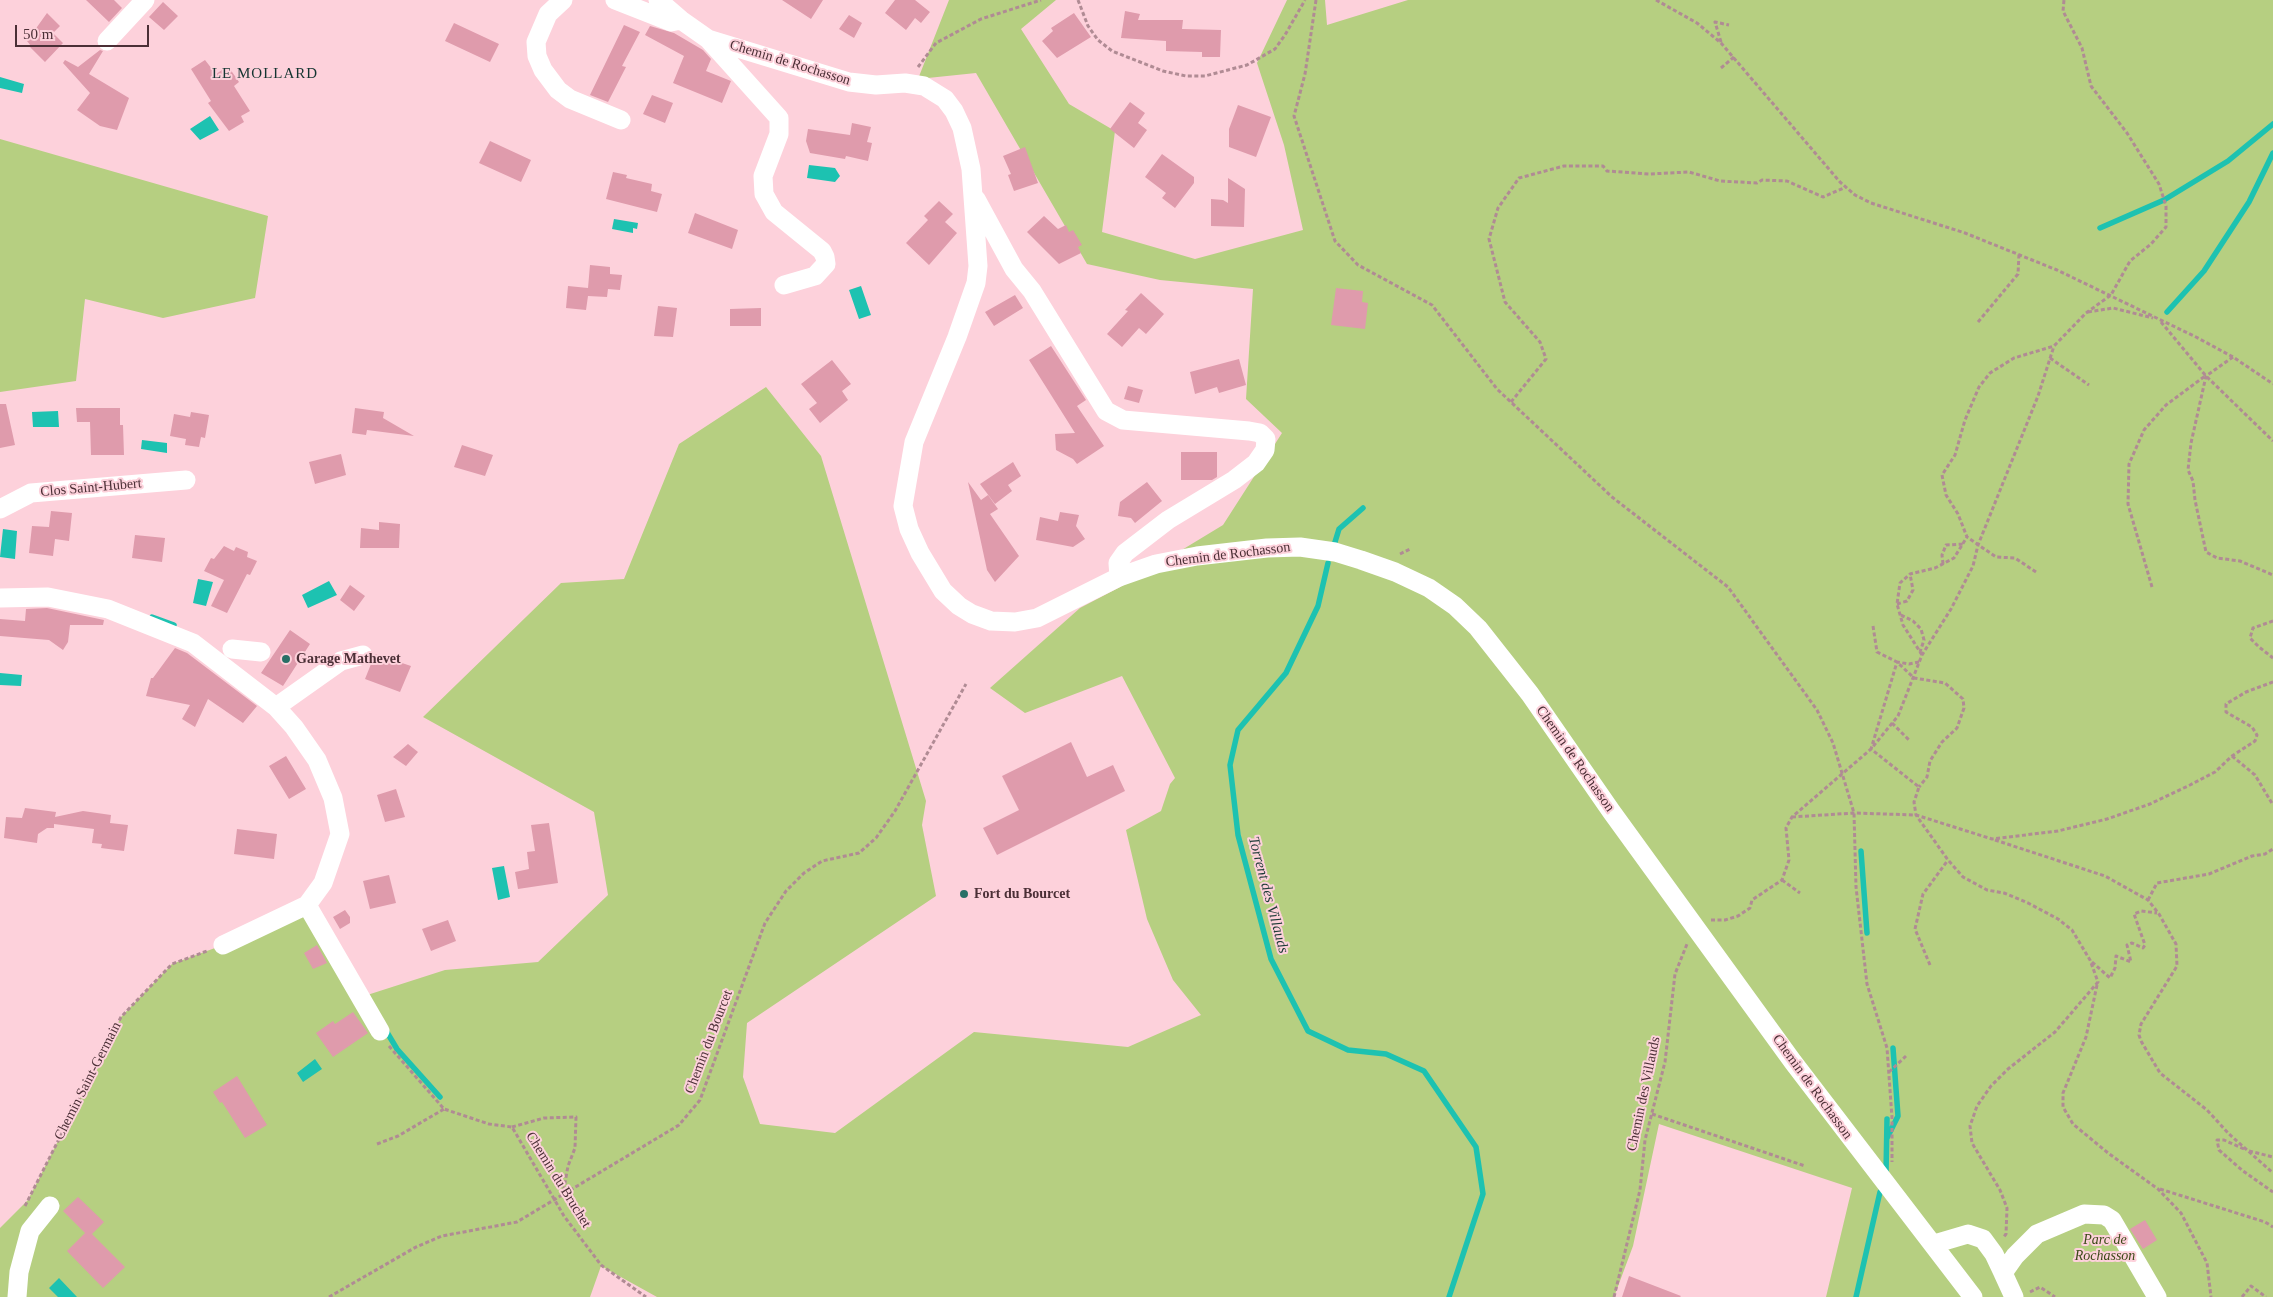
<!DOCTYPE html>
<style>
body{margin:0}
#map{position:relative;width:2273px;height:1297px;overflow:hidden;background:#fdd1db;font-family:Georgia,serif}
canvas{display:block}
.scale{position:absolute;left:15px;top:25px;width:134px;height:22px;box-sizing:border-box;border:2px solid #4b2f36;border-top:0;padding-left:6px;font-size:15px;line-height:18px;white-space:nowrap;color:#4b2f36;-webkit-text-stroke:4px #fdd1db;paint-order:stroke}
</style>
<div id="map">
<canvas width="2273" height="1297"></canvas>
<div class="scale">50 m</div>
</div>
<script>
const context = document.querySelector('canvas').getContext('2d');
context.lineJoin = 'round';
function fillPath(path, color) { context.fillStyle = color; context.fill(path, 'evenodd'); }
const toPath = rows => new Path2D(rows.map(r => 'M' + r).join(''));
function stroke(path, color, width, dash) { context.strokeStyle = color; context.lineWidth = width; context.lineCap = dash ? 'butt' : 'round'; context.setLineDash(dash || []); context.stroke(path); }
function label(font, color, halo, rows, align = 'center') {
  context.font = font + ' Georgia,serif'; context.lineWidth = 4; context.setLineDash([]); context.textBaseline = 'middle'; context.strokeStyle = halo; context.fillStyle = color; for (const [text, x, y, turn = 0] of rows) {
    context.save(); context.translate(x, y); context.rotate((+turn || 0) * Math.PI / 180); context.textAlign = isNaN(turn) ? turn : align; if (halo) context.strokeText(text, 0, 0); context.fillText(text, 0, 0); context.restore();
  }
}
const green = toPath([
 [949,0,1056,0,1021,29,1069,104,1115,131,1102,232,1195,259,1303,230,1284,145,1257,63,1287,0,1325,0,1327,25,1408,0,2273,0,2273,1297,1826,1297,1852,1188,1659,1124,1633,1246,1614,1297,657,1297,601,1266,590,1297,0,1297,0,1228,28,1200,121,1017,172,964,223,945,309,900,361,997,445,970,538,962,608,895,594,812,423,717,561,583,624,579,679,444,766,387,821,456,926,801,922,825,936,896,747,1023,743,1077,760,1124,835,1133,974,1032,1128,1047,1201,1015,1173,980,1147,919,1126,830,1161,811,1170,784,1175,778,1122,676,1025,713,990,688,1080,608,1124,585,1223,525,1282,433,1246,399,1253,289,1160,280,1087,264,976,73,918,79],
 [0,139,268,216,255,298,163,318,85,299,76,381,0,392]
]);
const water = toPath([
 [0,77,24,84,22,93,0,88],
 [210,116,219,130,200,140,190,129],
 [809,165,835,168,840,176,835,182,807,178],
 [614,219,638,223,637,229,633,228,633,233,612,229],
 [861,286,871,315,859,319,849,290],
 [58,411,59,427,33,427,32,412],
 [142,440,167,443,167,453,141,449],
 [3,529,17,531,15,559,0,557],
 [198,579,213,582,206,606,193,603],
 [329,581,337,595,308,608,302,595],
 [0,673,22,675,21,686,0,685],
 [504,866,510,897,498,900,492,868],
 [315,1059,322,1069,303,1082,297,1073],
 [59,1278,77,1297,58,1297,49,1288]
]);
const stream = toPath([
 [2100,228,2164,200,2228,161,2273,124],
 [2167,312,2204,271,2249,202,2273,153],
 [1335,542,1339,529,1363,508],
 [1328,563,1318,606,1286,673,1238,730,1230,765,1238,835,1271,959,1308,1031,1348,1050,1386,1054,1424,1071,1476,1147,1483,1194,1449,1297],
 [152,617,174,625],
 [1861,851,1867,933],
 [385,1029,397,1049,440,1097],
 [1887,1138,1898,1116,1893,1048],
 [1886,1174,1887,1119],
 [1856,1297,1880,1192]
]);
const building = toPath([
 [86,0,114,0,122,8,109,22],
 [782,0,823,0,811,19],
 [895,0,915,0,930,12,921,23,915,18,906,30,885,13],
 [163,2,178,16,164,30,149,17],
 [1125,11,1140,14,1138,20,1183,20,1182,29,1221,30,1220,57,1202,57,1202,52,1166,51,1166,41,1121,38],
 [47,13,60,26,53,33,63,43,45,62,30,47,31,46,27,41],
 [1074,13,1091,37,1057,58,1042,41,1053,31,1051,28],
 [849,15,862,23,854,38,839,29],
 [454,23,499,44,490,62,445,41],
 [624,25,640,32,622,66,626,67,608,102,590,95],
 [650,26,674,33,703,50,711,59,706,71,731,81,722,103,673,83,684,56,645,35],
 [100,50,103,51,89,74,129,98,117,130,100,126,77,110,90,93,63,63,65,60,78,67],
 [205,60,216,74,228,66,239,82,234,86,250,111,241,116,244,122,229,131,208,103,211,101,191,69],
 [652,95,673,103,665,123,643,114],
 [1130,102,1145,113,1138,123,1147,130,1134,148,1110,129],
 [1238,105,1271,117,1256,157,1229,147,1229,129],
 [852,123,871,127,867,142,872,143,868,161,846,156,845,159,810,153,806,141,808,129,850,135],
 [490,141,531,160,521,182,479,163],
 [1025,147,1038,183,1014,191,1008,175,1011,174,1003,156],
 [1162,154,1194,177,1194,183,1175,208,1162,198,1166,193,1145,177],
 [613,172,627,175,626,178,652,184,651,191,662,194,657,212,606,199],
 [1228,178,1245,189,1244,227,1211,226,1211,199,1223,200,1228,203],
 [939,201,953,214,945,222,957,233,929,265,906,243,928,220,924,216],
 [695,213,738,230,732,249,688,233],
 [1044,216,1058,229,1066,225,1069,232,1073,230,1082,245,1078,247,1081,253,1059,264,1027,232],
 [590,265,610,267,610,274,622,275,620,290,608,289,607,297,588,296,586,310,566,308,568,286,588,288],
 [1336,288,1363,291,1362,302,1368,303,1365,329,1331,325],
 [1141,293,1164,314,1146,334,1139,328,1122,347,1107,334,1128,311,1125,310],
 [1015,295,1023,308,994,326,985,312],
 [658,306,677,308,673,337,654,336],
 [761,308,761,326,730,326,730,309],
 [1051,346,1086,400,1077,406,1104,446,1077,464,1073,459,1056,450,1055,434,1075,433,1029,360],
 [1239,359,1246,385,1219,393,1217,387,1195,394,1190,372],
 [832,360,851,384,842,391,848,400,820,423,809,409,817,403,801,384],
 [1128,386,1143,390,1139,403,1124,399],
 [0,404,6,404,15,445,0,448],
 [76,408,120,408,120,425,123,425,124,455,91,455,90,422,77,422],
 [355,408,384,412,383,418,414,436,367,430,366,435,352,433],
 [191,412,209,415,205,438,201,437,199,447,185,445,186,439,170,436,174,414,190,417],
 [462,445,493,455,485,476,454,467],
 [1181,452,1217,452,1217,477,1212,480,1181,480],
 [341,454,346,475,315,484,309,462],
 [1013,462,1021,476,1008,485,1012,491,995,504,980,484],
 [968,482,981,500,988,495,998,509,990,514,1019,556,995,582,987,570],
 [1147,482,1162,501,1135,523,1131,518,1118,516,1120,502],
 [51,511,72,513,69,541,55,539,53,556,29,553,32,526,49,527],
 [1060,512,1079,515,1076,526,1085,539,1073,547,1036,540,1040,517,1058,521],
 [379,522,400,524,399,548,360,548,361,528,379,530],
 [135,535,165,538,162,562,132,558],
 [224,546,234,551,236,547,248,552,247,557,257,561,250,575,247,574,227,613,211,606,224,580,204,571,211,558,214,559],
 [350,585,365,596,354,611,340,600],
 [47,608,104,620,103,625,70,625,68,642,63,650,49,640,0,636,0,619,25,621,26,609],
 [290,630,310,644,283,686,261,673],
 [175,648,187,653,257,706,243,723,208,699,195,727,182,719,190,705,146,696,151,678,153,678],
 [375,654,411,666,400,692,365,679],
 [1071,742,1087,777,1113,765,1125,791,997,855,983,828,1019,810,1002,776],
 [408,744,418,752,406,766,393,757],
 [286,756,306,789,289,799,269,766],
 [396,789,405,817,385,822,377,795],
 [25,808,56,812,55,817,83,811,111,815,110,823,128,825,124,851,101,848,102,844,92,843,94,829,54,824,54,828,47,828,38,834,37,843,4,838,6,817,22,818],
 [549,823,558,883,518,889,515,872,529,869,527,852,535,851,531,825],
 [237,829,277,834,274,859,234,854],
 [389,875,396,903,370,909,363,881],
 [345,910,350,917,350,923,340,929,333,917],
 [448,920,456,941,431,951,422,929],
 [317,945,327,963,313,969,304,953],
 [353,1012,368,1033,333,1057,316,1033,333,1021,335,1024],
 [237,1076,267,1125,245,1138,222,1102,220,1103,213,1092],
 [78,1197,104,1222,92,1234,125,1267,103,1288,67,1251,85,1233,63,1211],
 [2145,1220,2157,1240,2143,1249,2130,1229],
 [1629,1276,1681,1296,1680,1297,1622,1297]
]);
const path = toPath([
 [1078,0,1088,26,1098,40,1112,51,1163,71,1186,76,1205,76,1247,65,1275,49,1285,35,1305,0],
 [1316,0,1305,74,1294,116,1335,241,1358,265,1432,305,1497,389,1612,497,1728,587,1817,710,1833,743,1854,813,1856,887,1867,984,1887,1048,1892,1118,1892,1162],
 [1656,0,1697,23,1721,43,1840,182,1855,195,1871,203,1965,233,2057,270,2196,337,2233,357,2273,384],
 [1721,42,1715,22,1729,25],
 [918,67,936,43,981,19,1041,0],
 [1721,68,1734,57],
 [2088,312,2113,308,2153,318],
 [1978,322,2018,274,2019,254],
 [2161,322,2206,376,2273,441],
 [2233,357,2206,376,2191,443,2188,470,2193,481,2195,500,2206,552,2217,558,2240,561,2273,575],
 [2050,358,2089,385],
 [1511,402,1546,359,1540,342,1505,302,1489,239,1498,208,1519,178,1564,166,1603,166,1607,171,1649,174,1689,172,1720,181,1757,183,1762,180,1787,181,1823,197,1846,187],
 [1400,554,1410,549],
 [1943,564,1942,555,1946,545,1963,544],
 [2036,572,2015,558,1996,557,1967,537,1958,514,1946,495,1942,475,1955,455,1965,420,1979,387,1990,373,2014,358,2054,346,2086,313,2111,295,2130,261,2151,244,2166,227,2166,206,2159,184,2127,133,2091,86,2082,48,2063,11,2064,0],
 [2152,587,2128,504,2129,464,2144,430,2166,405,2205,376],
 [1897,604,1907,601,1913,590,1910,574],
 [1901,615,1913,621,1921,629,1924,640,1920,652],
 [2273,621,2253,628,2250,638,2259,647,2273,658],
 [1873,626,1877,652,1897,662,1914,678,1945,683,1963,699,1964,708,1957,728,1942,742,1930,761,1927,777,1919,787],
 [1922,655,1903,625,1897,604,1900,583,1910,574,1935,568,1954,558,1967,537],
 [1919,662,1909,664,1897,662,1871,749,1919,787,1914,802,1916,815,1948,860,1963,877,1987,890,2004,893,2028,903,2058,919,2072,930,2090,960,2098,982,2055,1032,2008,1069,1991,1086,1977,1106,1970,1126,1972,1143,2000,1190,2007,1208,2006,1234,2003,1238],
 [1892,723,1910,741],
 [2232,756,2255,775,2273,805],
 [1792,817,1854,813,1916,815,1992,839,2058,831,2107,819,2150,804,2190,785,2215,772,2232,756,2255,741,2257,735,2252,727,2226,712,2226,704,2246,692,2273,682],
 [1995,840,2105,876,2148,900,2159,914,2176,944,2177,966,2141,1024,2139,1035,2141,1041,2160,1073,2207,1110,2229,1134,2273,1173],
 [1782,880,1800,893],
 [2148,900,2157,883,2209,874,2252,856,2265,854,2273,849],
 [1711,920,1725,920,1738,916,1750,908,1752,900,1782,880,1789,860,1786,828,1792,817,1871,749,1898,716,1922,655,1951,609,1973,566,1978,545,2038,396,2054,346],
 [2092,962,2110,978,2115,968,2116,956,2131,962,2127,945,2132,943,2143,948,2145,945,2134,914,2141,911,2157,913],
 [1930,965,1915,929,1923,894,1948,860],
 [2097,985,2086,1037,2063,1093,2063,1107,2073,1124,2108,1153,2158,1189,2181,1213,2207,1263,2211,1297],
 [389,1046,444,1109,489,1124,512,1127,564,1216,601,1265,646,1297],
 [1889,1072,1906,1056],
 [1652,1114,1805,1166],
 [512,1127,544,1118,576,1117,575,1148,568,1166,563,1194],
 [377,1144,398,1136,444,1109],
 [2244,1149,2224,1140,2217,1140,2219,1150,2243,1171,2273,1192],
 [2249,1151,2273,1157],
 [2160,1189,2265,1222,2273,1227],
 [25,1206,121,1017,172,964,207,951],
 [2030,1292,2040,1287,2055,1297],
 [329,1297,416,1247,442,1236,517,1222,679,1125,700,1100,765,923,786,891,804,873,822,861,859,853,876,838,895,811,966,684],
 [1614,1297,1640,1190,1645,1140,1665,1062,1675,974,1687,944],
 [2242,1297,2251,1286,2266,1297]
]);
const minor = toPath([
 [563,0,548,14,536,42,537,56,543,70,558,90,570,99,621,120],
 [615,0,671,22,681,20],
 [658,0,681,20,708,39,849,82,876,85,905,83,924,86,945,99,954,111,962,128,971,169,978,266,976,283,957,337,914,442,903,506,909,529,920,553,943,591,959,606,972,614,991,621,1015,622,1037,618,1119,577,1156,564,1197,556,1267,548,1300,547,1335,552,1361,560,1395,572,1429,588,1455,606,1478,628,1530,694,1611,811,1793,1062,1973,1297],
 [708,39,779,118,779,134,763,176,764,194,774,212,822,251,825,257,826,264,815,276,784,285],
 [107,41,145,0],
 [976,199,1014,269,1032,291,1106,411,1123,420,1249,431,1260,433,1266,439,1265,450,1256,463,1234,480,1168,520,1125,553,1118,563,1119,577],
 [0,509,31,493,186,480],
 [0,598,48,597,108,609,193,643,276,707,294,727,317,760,333,798,340,834,323,883,307,905,223,945],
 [232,649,261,652],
 [276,707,341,661,363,655],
 [307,905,380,1031],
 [1934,1244,1968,1234,1983,1239,1994,1254,2003,1273],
 [17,1297,19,1272,30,1231,50,1206],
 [2014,1297,2003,1273,2015,1256,2037,1234,2084,1214,2104,1215,2112,1220,2157,1297]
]);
const markers = [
 [286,659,5,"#286f66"],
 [964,894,5,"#286f66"]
];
const streetNames = [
 ["Chemin de Rochasson",790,63,17],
 ["Clos Saint-Hubert",91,488,-5],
 ["Chemin de Rochasson",1228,555,-7],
 ["Chemin de Rochasson",1575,759,55],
 ["Chemin du Bourcet",709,1042,-69],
 ["Chemin Saint-Germain",88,1081,-63],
 ["Chemin de Rochasson",1812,1087,54],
 ["Chemin des Villauds",1644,1094,-78],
 ["Chemin du Bruchet",558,1180,58]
];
const poiNames = [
 ["Garage Mathevet",296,659],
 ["Fort du Bourcet",974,894]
];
const parkNames = [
 ["Parc de",2105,1240],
 ["Rochasson",2105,1256]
];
const neighbourhoodNames = [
 ["LE MOLLARD",265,74]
];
const waterNames = [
 ["Torrent des Villauds",1268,895,75]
];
fillPath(green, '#b6cf81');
fillPath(water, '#1dc2b1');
stroke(stream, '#1dc2b1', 5.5);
fillPath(building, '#df9bac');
stroke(path, '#b08b94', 3, [4, 2.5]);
stroke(minor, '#fff', 19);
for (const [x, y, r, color] of markers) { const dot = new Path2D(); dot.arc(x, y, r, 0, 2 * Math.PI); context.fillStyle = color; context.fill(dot); stroke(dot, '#fdd1db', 2); }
label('14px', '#4b2f36', '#fdd1db', streetNames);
label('bold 14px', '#4b2f36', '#fdd1db', poiNames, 'left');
label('italic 14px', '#3b4917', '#fdd1db', parkNames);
context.letterSpacing = '1px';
label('15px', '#133430', '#fdd1db', neighbourhoodNames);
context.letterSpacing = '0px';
label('italic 15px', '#1d3b37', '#fdd1db', waterNames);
</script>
